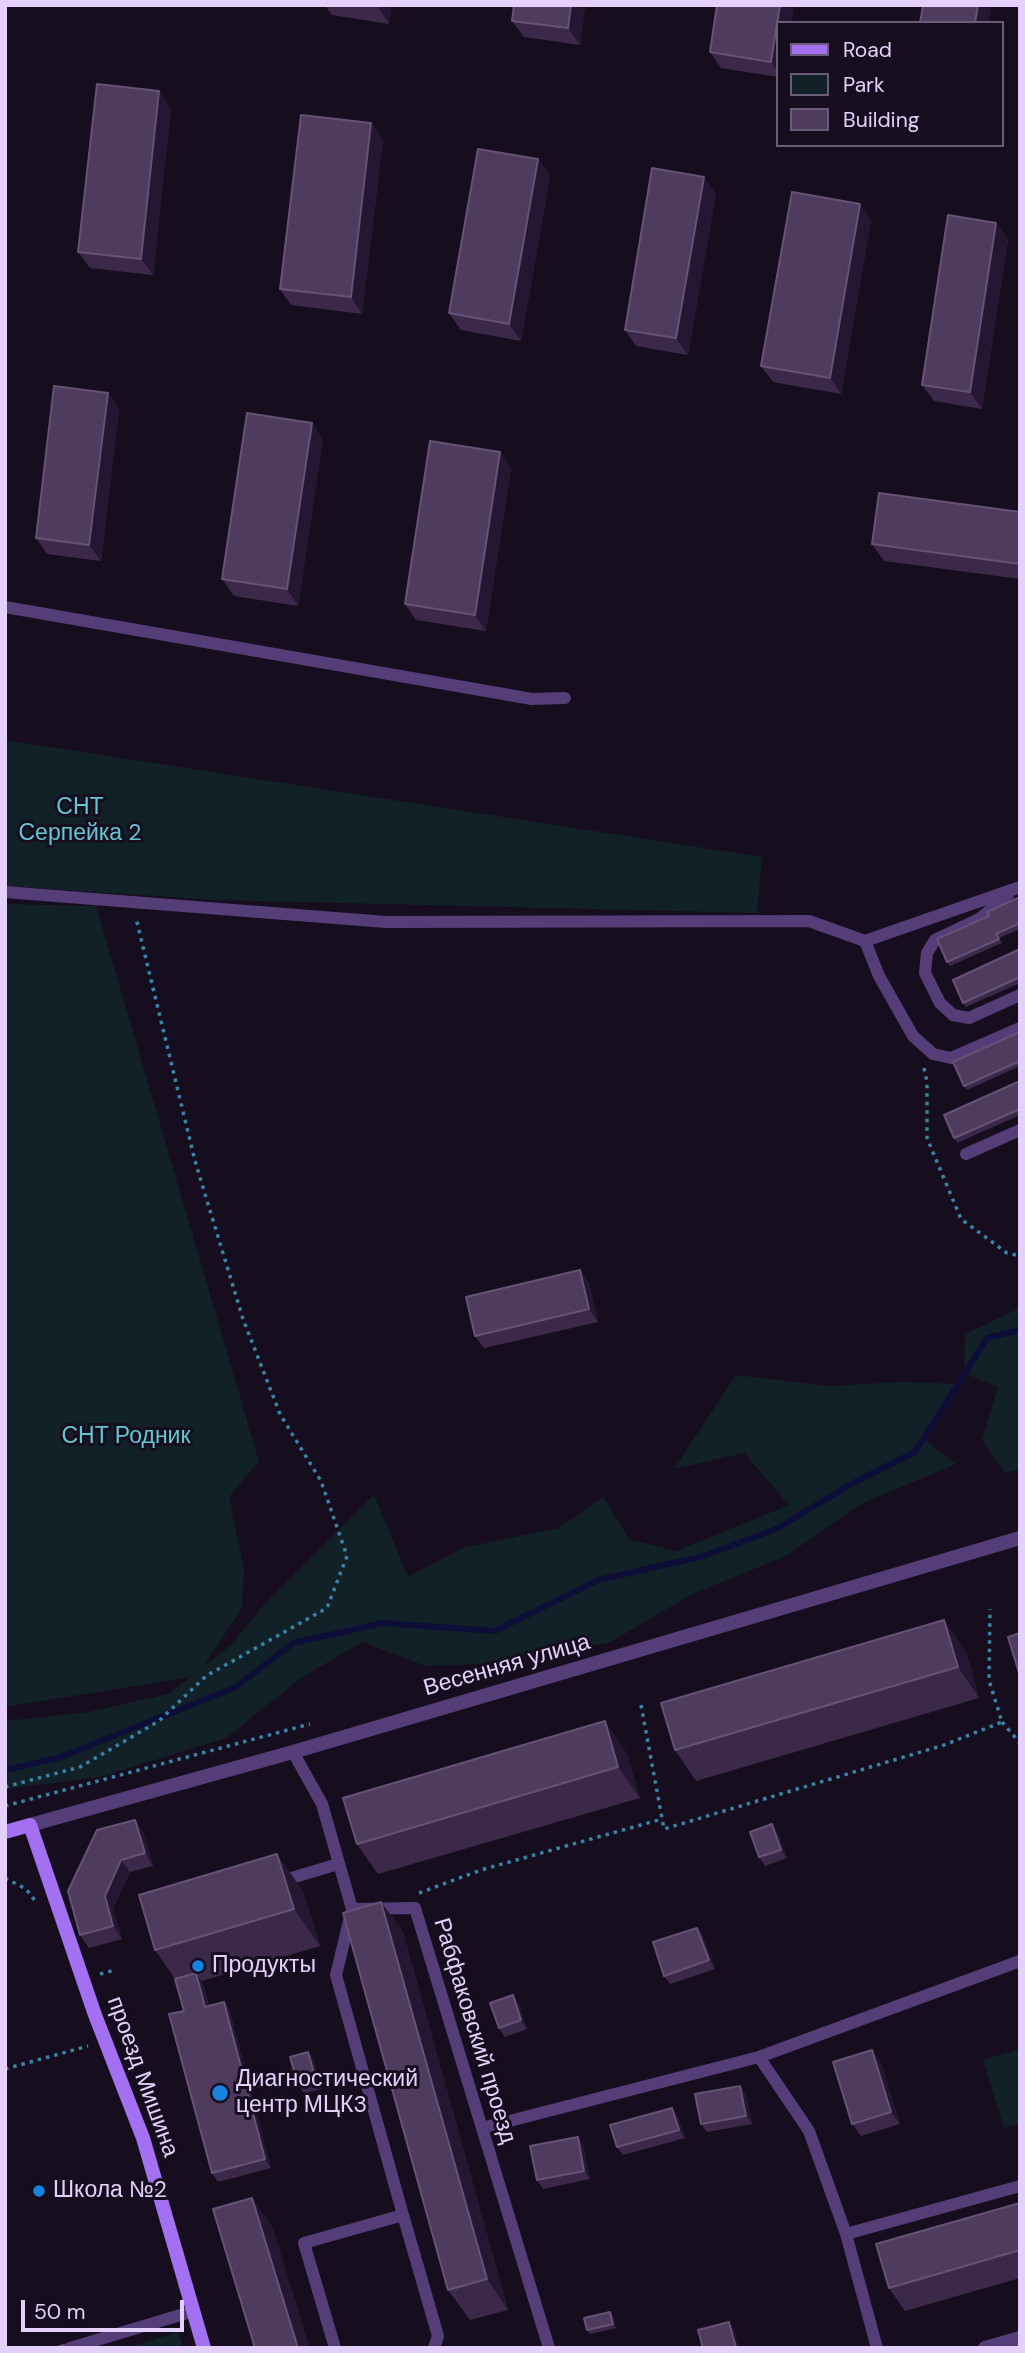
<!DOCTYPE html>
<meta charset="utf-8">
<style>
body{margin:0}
#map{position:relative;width:1025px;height:2353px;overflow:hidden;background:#160e1e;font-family:"DM Sans",sans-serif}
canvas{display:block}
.frame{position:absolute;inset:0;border:7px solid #e4d0fa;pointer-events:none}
.legend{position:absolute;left:776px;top:21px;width:228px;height:126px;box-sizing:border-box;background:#160e1e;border:2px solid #685c76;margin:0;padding:9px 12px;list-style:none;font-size:21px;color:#e4d0fa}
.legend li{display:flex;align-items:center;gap:14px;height:35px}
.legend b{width:35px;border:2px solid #685c76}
.scale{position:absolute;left:21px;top:2300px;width:163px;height:32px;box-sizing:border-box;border:4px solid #e4d0fa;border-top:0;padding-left:9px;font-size:21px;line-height:24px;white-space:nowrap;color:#e4d0fa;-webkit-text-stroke:5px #160e1e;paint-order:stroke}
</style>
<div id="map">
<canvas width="1025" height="2353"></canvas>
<div class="frame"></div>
<ul class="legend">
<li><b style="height:9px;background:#a270f1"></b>Road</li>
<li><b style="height:19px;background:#122027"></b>Park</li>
<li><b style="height:19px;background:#4e3b5d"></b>Building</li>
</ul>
<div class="scale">50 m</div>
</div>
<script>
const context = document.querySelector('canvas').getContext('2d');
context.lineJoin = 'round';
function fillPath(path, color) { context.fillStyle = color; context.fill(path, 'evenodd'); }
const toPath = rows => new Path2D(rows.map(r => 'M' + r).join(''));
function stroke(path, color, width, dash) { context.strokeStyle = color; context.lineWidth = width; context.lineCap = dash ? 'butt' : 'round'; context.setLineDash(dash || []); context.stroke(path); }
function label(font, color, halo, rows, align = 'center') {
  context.font = font + ' "DM Sans",sans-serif'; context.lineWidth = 6; context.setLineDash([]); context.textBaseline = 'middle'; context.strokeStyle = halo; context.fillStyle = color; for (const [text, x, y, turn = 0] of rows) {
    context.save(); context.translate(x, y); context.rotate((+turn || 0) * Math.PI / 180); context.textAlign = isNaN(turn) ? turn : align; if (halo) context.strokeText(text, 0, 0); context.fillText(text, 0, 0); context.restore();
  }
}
const green = toPath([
 [5,740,762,857,757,913,215,900,5,886],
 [5,904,96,906,259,1461,229,1497,244,1569,242,1608,203,1667,231,1645,263,1606,374,1495,408,1577,462,1548,559,1528,603,1497,629,1539,676,1551,789,1505,744,1453,674,1469,736,1375,830,1386,900,1382,958,1384,924,1439,956,1464,861,1504,786,1556,692,1594,611,1642,505,1663,426,1666,362,1642,301,1678,226,1738,100,1777,5,1789,5,1721,89,1712,168,1694,190,1677,5,1707],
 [1020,1308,1020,1469,1005,1473,982,1440,998,1387,964,1373,965,1334],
 [1020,2049,1020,2124,1004,2128,983,2060],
 [178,2332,183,2348,128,2348]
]);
const stream = toPath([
 [5,1770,58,1758,236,1687,293,1643,383,1623,495,1631,598,1580,704,1556,776,1529,853,1483,915,1452,987,1338,1020,1330]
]);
const path = toPath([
 [924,1068,927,1082,927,1138,961,1219,1007,1253,1020,1256],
 [641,1705,664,1829,944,1745,1002,1722,989,1680,990,1609],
 [1002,1722,1020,1743],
 [5,1787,80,1767,159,1721,206,1676,327,1608,347,1556,321,1481,280,1414,243,1319,195,1161,136,918],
 [5,1806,310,1724],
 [5,1878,26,1889,36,1902],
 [419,1893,481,1870,662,1819],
 [100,1974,115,1970],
 [5,2069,88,2046]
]);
const service = toPath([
 [5,607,532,699,565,698],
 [5,892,386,922,809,921,865,941,1020,887],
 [1008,895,979,919,935,940,927,953,925,973,940,1003,953,1015,969,1018,1020,995],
 [865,941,879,976,913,1036,933,1054,951,1058,1020,1028],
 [966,1154,1020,1130],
 [293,1752,322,1804,352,1909,415,1908,549,2348],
 [278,1882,338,1864],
 [759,2057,809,2131,846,2234],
 [482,2128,759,2057,1020,1961],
 [403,2215,438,2336,434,2348],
 [70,2348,194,2311],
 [335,2348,304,2243,403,2215,336,1975,351,1913],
 [877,2348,846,2234,1020,2186]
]);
const tertiary = toPath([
 [30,1825,293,1752,1020,1538],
 [985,2348,1020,2338]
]);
const secondary = toPath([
 [5,1832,30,1825,95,2015,143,2138,204,2348]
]);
const wall = toPath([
 [325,5,392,5,389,24,332,15],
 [585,5,580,45,524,37,512,21],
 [717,5,794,5,791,23,778,23,778,77,721,68,710,52],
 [171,108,153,275,90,268,78,252],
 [371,123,383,140,362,314,291,305,280,289],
 [538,159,550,176,521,341,461,330,449,313],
 [716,193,688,355,636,346,625,330],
 [871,220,841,394,773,382,761,366],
 [996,223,1008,239,982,409,934,401,922,385],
 [119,409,101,561,47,554,36,538],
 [323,439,298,606,234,596,222,579],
 [511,468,486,631,416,620,405,604],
 [1020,512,1020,579,884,561,872,544],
 [1020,897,1020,929,999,938,1002,943,950,966,947,962,989,916],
 [1020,949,1020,983,966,1007,963,1003],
 [1020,1032,1020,1066,967,1090,964,1086],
 [1020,1081,1020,1115,957,1143,954,1138],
 [580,1270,589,1283,598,1322,484,1348,475,1336],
 [966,1651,979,1698,696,1781,675,1750],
 [626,1752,640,1798,378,1874,357,1844],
 [135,1820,144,1833,153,1866,130,1872,113,1909,122,1939,89,1948,80,1935],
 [772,1824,778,1833,787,1858,765,1866,759,1857],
 [303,1891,320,1946,202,1981,209,2006,224,2002,230,2011,271,2168,218,2182,212,2173,184,2011,175,1979,155,1950],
 [381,1902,403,1932,508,2310,470,2320,448,2290],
 [697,1928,703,1936,715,1969,670,1984,664,1976],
 [513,1995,519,2004,527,2029,505,2037,499,2028],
 [308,2052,314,2060,322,2089,304,2093,298,2085],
 [881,2063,900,2124,861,2136,852,2124],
 [740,2086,746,2094,752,2124,707,2132,701,2124],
 [672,2108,678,2117,685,2138,623,2155,617,2147],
 [583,2145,590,2179,543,2189,537,2180],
 [1020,2203,1020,2278,905,2311,889,2288],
 [613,2316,616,2328,590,2334,587,2330]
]);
const shadedWall = toPath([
 [378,5,392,5,389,24,378,7],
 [571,5,585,5,580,45,568,28],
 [780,5,794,5,791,23,778,23,778,72,771,62],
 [978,5,992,5,989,23,975,23],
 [159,91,171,108,153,275,141,259],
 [371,123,383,140,362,314,351,297],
 [538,159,550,176,521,341,509,324],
 [704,177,716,193,688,355,676,338],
 [860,204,871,220,841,394,830,378],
 [996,223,1008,239,982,409,970,392],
 [108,393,119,409,101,561,89,545],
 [312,423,323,439,298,606,287,589],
 [500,452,511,468,486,631,475,615],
 [580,1270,589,1283,598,1322,589,1309],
 [944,1620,966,1651,979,1698,958,1667],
 [605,1721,626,1752,640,1798,618,1767],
 [135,1820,144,1833,153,1866,145,1853],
 [772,1824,778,1833,787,1858,781,1850],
 [277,1854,303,1891,320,1946,294,1909],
 [121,1860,130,1872,113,1909,122,1939,113,1926,105,1896],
 [381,1902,403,1932,508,2310,487,2279],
 [697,1928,703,1936,715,1969,709,1960],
 [196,1973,202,1982,211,2016,205,2007],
 [513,1995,519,2004,527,2029,521,2020],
 [224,2002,230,2011,271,2168,265,2159],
 [872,2050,881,2063,900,2124,891,2112],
 [308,2052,314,2060,322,2089,316,2080],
 [740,2086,746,2094,752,2124,746,2116],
 [672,2108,678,2117,685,2138,679,2130],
 [578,2137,583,2145,590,2179,584,2171],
 [252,2198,273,2228,310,2348,298,2348],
 [610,2312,613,2316,616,2328,613,2324],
 [729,2322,735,2331,739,2348,736,2348]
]);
const building = toPath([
 [514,5,571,5,568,28,512,21,514,5],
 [717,5,780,5,771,62,710,52,717,5],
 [923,5,978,5,975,23,920,23,923,5],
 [97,84,159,91,141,259,78,252,97,84],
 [301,115,371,123,351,297,280,289,301,115],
 [478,149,538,159,509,324,449,313,478,149],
 [652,168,704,177,676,338,625,330,652,168],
 [792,192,860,204,830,378,761,366,792,192],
 [948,215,996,223,970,392,922,385,948,215],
 [54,386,108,393,89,545,36,538,54,386],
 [247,413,312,423,287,589,222,579,247,413],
 [430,441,500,452,475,615,405,604,430,441],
 [879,493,1020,512,1020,564,872,544,879,493],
 [1020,897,1020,923,996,934,999,939,947,962,937,939,989,916,987,912,1020,897],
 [1020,949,1020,977,963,1003,953,980,1020,949],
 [1020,1032,1020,1061,964,1086,953,1062,1020,1032],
 [1020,1081,1020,1109,954,1138,944,1115,1020,1081],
 [580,1270,589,1309,475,1336,466,1297,580,1270],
 [944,1620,958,1667,675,1750,661,1703,944,1620],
 [1020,1633,1020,1676,1008,1637,1020,1633],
 [605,1721,618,1767,357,1844,343,1798,605,1721],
 [135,1820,145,1853,121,1860,105,1896,113,1926,80,1935,68,1891,97,1830,135,1820],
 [772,1824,781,1850,759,1857,750,1832,772,1824],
 [277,1854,294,1909,155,1950,139,1895,277,1854],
 [381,1902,487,2279,448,2290,343,1913,381,1902],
 [697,1928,709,1960,664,1976,653,1942,697,1928],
 [196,1973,205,2007,224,2002,265,2159,212,2173,169,2014,184,2011,175,1979,196,1973],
 [513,1995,521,2020,499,2028,490,2003,513,1995],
 [872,2050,891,2112,852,2124,833,2062,872,2050],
 [308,2052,316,2080,298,2085,290,2057,308,2052],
 [740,2086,746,2116,701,2124,695,2094,740,2086],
 [672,2108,679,2130,617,2147,610,2125,672,2108],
 [578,2137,584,2171,537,2180,530,2146,578,2137],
 [252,2198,298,2348,255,2348,213,2209,252,2198],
 [1020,2203,1020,2250,889,2288,876,2244,1020,2203],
 [610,2312,613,2324,587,2330,584,2318,610,2312],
 [729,2322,736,2348,703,2348,698,2330,729,2322],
 [64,2345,65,2348,53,2348,64,2345]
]);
const markers = [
 [198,1966,7,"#1683e0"],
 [220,2093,9,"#1683e0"],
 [39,2191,7,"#1683e0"]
];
const parkNames = [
 ["СНТ",80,808],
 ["Серпейка 2",80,834],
 ["СНТ Родник",126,1437]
];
const streetNames = [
 ["Весенняя улица",507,1666,-16],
 ["Рабфаковский проезд",474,2031,73],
 ["проезд Мишина",142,2077,70]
];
const poiNames = [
 ["Продукты",212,1966],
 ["Диагностический",236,2080],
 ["центр МЦК3",236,2106],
 ["Школа №2",53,2191]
];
fillPath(green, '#122027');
stroke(stream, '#0d0e37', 6);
stroke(path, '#3984a5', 3.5, [3.5, 5]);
stroke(service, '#553e78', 12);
stroke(tertiary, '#553e78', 14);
stroke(secondary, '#a270f1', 14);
fillPath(wall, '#3c294a');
fillPath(shadedWall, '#251631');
fillPath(building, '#4e3b5d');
stroke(building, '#655276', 2);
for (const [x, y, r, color] of markers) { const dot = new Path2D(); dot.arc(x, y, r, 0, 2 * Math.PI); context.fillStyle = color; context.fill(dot); stroke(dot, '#160e1e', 2.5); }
label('23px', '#63c6d2', '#160e1e', parkNames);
label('23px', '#e4d0fa', '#160e1e', streetNames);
label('23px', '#e4d0fa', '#160e1e', poiNames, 'left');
</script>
